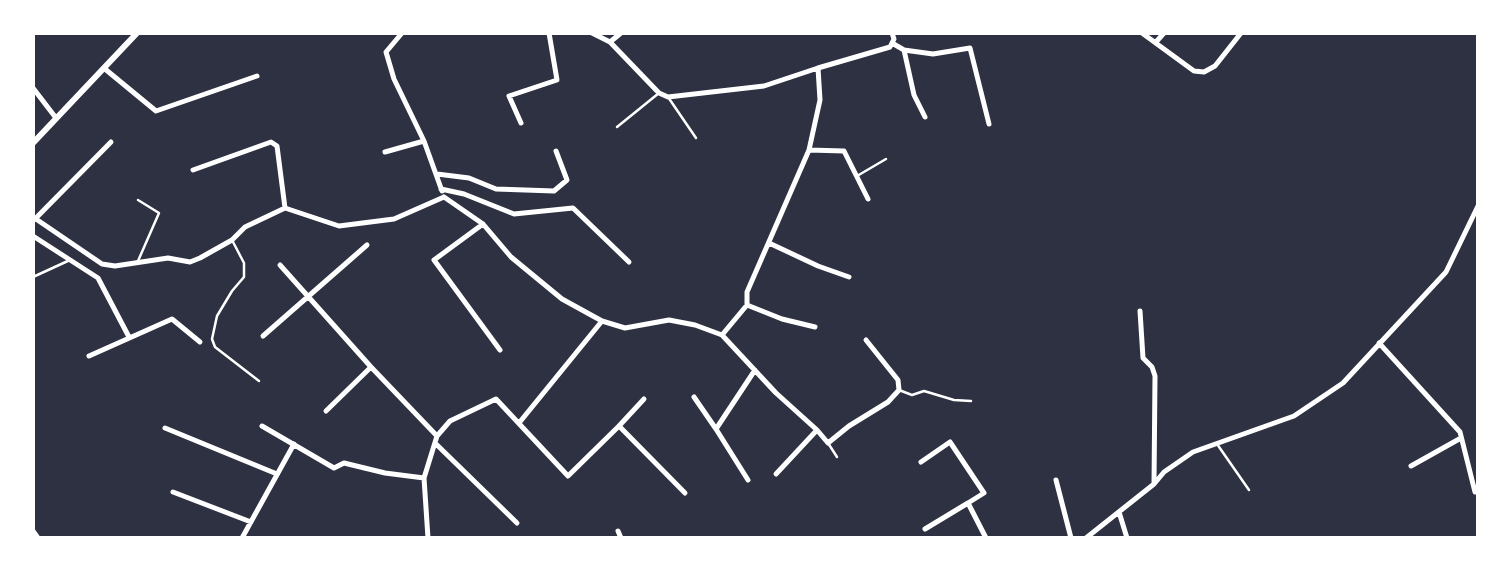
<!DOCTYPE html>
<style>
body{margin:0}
#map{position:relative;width:1511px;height:571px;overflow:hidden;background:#2d3142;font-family:"Alegreya Sans",sans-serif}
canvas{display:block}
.frame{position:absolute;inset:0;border:35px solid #fff;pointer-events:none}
</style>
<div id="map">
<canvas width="1511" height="571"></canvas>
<div class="frame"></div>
</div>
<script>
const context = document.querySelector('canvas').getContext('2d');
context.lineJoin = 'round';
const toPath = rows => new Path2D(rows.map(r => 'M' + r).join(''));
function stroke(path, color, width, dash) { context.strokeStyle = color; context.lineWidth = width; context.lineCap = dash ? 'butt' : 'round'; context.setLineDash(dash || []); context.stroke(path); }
const service = toPath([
 [668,97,696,138],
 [617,127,659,93],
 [857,176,886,159],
 [232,240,244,263,244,277,232,291,217,316,212,339,215,347,259,381],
 [138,261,159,213,138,200],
 [33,277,70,260],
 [899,390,912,395,924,391,954,400,971,401],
 [828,443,837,457],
 [1217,444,1249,490]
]);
const minor = toPath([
 [402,33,386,52,394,79,424,141,442,191],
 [592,33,610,42,659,93,668,97,764,86,818,68,820,100,809,150,747,292,747,305,722,335],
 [1142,33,1194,71,1204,72,1215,66,1241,33],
 [610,42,621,33],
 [1156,42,1164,33],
 [892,43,904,50,914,95,925,117],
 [904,50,933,54,970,48,989,124],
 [818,68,890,47,894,39,892,33],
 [105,69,156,111,257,76],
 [33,88,56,118],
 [521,123,509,96,557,80,549,33],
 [809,150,844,151,868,199],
 [385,152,424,141],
 [193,170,271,142,277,146,285,208],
 [437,174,469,178,496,189,554,191,567,180,556,151],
 [441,189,464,194,514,214,573,208,629,262],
 [444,197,483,224,511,257,562,299,602,321,625,328,669,320,695,325,722,335,776,393,817,430,828,443,849,426,888,402,899,390,898,380,866,340],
 [33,217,102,264,115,266,168,258,190,262,200,258,232,240,245,227,285,208,339,226,394,219,444,197],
 [35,219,111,142],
 [483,224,434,260,500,350],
 [33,236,98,278,129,337],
 [769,243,818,266,849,277],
 [280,265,371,367,437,436],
 [747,305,782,319,815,327],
 [1140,311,1143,358,1152,367,1155,376,1154,484],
 [263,336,367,245],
 [1379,343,1460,432,1475,492],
 [89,356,172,319,200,342],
 [694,397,716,429],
 [326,411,371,367],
 [519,423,602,321],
 [262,426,334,468,344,463,385,473,424,478],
 [619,426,644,399],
 [165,428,277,474],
 [435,443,517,523],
 [921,462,950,442,984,493,968,503,986,538],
 [1411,466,1461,438],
 [776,474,817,430],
 [748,480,716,429,755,370],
 [1056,480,1071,538],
 [173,492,251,522],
 [1119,512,1127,538],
 [925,529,968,503],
 [33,531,38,538],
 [618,531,621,538],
 [242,538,294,444],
 [428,538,424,478,437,436,450,421,496,399,568,476,619,426,685,493],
 [1086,538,1154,484,1164,472,1193,452,1294,416,1343,383,1446,272,1478,206]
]);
const tertiary = toPath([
 [33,143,137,33]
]);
stroke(service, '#fff', 2.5);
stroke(minor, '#fff', 5);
stroke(tertiary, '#fff', 6);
</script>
